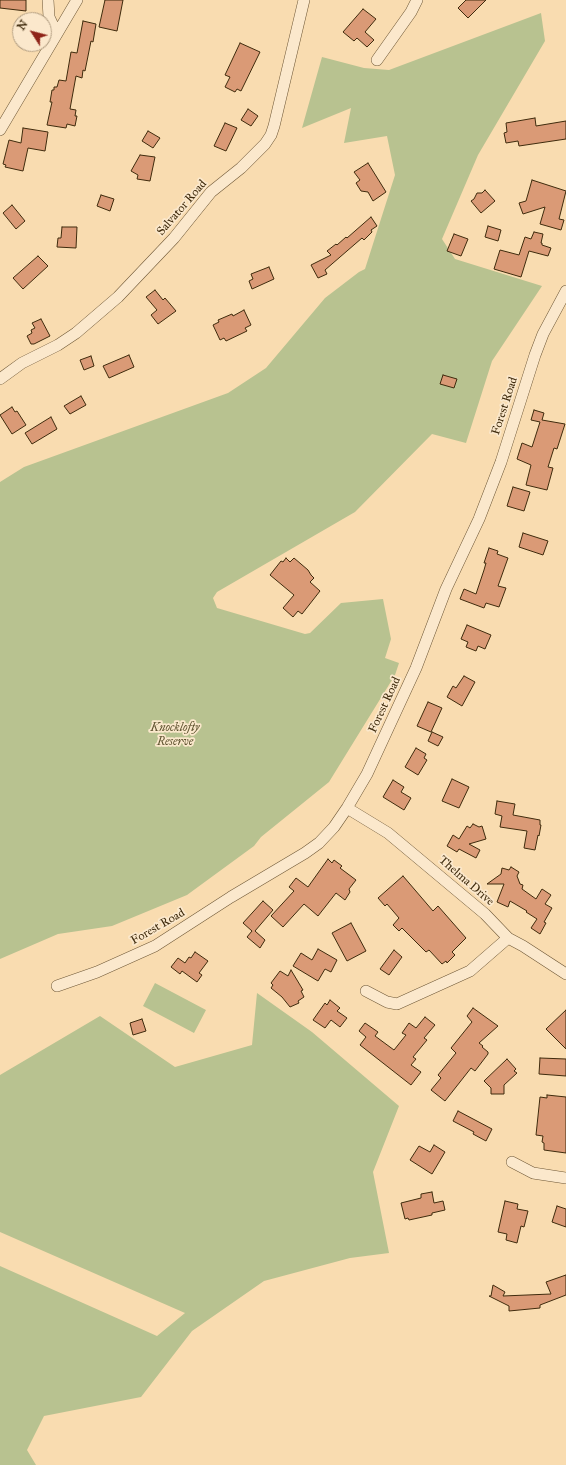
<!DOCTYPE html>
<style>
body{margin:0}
#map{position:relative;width:566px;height:1465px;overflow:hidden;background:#f9dcb0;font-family:"IM FELL Great Primer",serif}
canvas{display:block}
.north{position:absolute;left:12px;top:12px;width:40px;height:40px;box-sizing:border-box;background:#fbe8cc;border:1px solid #b09c80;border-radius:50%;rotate:306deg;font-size:11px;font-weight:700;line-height:16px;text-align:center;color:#3f2b0d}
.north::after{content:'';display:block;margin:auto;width:14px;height:18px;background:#8f2418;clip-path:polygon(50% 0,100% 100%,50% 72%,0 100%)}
</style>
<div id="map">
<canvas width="566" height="1465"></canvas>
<div class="north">N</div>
</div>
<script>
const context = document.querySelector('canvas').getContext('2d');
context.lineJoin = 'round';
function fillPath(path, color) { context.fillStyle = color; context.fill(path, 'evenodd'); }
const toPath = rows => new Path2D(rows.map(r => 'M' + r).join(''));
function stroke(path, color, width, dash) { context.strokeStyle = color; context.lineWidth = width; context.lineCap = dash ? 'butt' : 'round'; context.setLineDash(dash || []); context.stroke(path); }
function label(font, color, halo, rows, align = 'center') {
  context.font = font + ' "IM FELL Great Primer",serif'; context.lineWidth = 3.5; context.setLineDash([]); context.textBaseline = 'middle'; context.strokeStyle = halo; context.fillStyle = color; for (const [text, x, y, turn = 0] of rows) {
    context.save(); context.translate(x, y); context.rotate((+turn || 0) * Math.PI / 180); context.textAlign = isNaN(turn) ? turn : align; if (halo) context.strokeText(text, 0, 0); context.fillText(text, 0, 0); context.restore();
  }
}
const green = toPath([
 [541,13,545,41,478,155,442,239,455,259,542,286,492,361,466,443,432,434,355,512,217,592,213,598,217,608,305,634,310,633,341,603,383,599,391,639,385,658,399,663,395,675,329,782,261,837,254,846,187,895,112,926,58,934,0,959,0,482,24,467,228,393,266,368,325,298,359,272,365,269,395,175,387,136,344,143,351,108,302,128,322,57,364,68,389,70],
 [155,983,206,1010,194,1033,143,1006],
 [257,993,312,1032,399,1106,373,1172,389,1253,350,1258,264,1281,192,1331,141,1397,44,1416,27,1450,36,1465,0,1465,0,1266,157,1336,185,1313,0,1232,0,1075,100,1016,175,1067,252,1045]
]);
const building = toPath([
 [0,0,26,0,26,11,0,8,0,0],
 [105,0,123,0,117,31,99,27,105,0],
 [466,0,486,0,468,18,458,8,466,0],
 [363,9,376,19,365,32,374,40,367,47,357,38,354,41,343,32,363,9],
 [83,21,96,24,93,42,91,41,85,71,83,70,82,78,76,76,70,109,76,110,75,116,77,116,75,126,67,124,66,128,47,125,52,102,50,102,52,90,54,90,54,87,57,87,59,80,66,81,71,52,77,53,83,21],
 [240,43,260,52,241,91,237,89,235,92,225,87,230,77,225,75,240,43],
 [248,109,258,116,251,126,241,120,248,109],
 [535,118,536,126,566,121,566,139,519,146,518,141,506,143,504,133,507,132,506,123,535,118],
 [225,123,237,128,226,151,214,146,225,123],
 [23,128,48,132,45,151,28,148,23,171,5,167,6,165,3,164,9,140,21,143,23,128],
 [148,131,160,138,153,148,142,141,148,131],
 [140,155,155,157,150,181,137,179,138,175,131,171,140,155],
 [368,163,386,192,373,201,368,192,361,191,356,183,360,180,354,172,368,163],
 [532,180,566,191,559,219,564,220,561,230,540,224,545,207,523,214,519,203,526,201,532,180],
 [485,190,495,201,481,213,471,201,474,199,477,193,482,193,485,190],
 [101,195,114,199,110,211,97,206,101,195],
 [12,205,25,221,16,229,3,213,12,205],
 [371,217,377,226,371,230,372,232,364,240,362,238,325,270,327,274,318,278,311,265,331,255,327,251,336,244,337,245,346,237,347,238,371,217],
 [488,226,501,230,498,241,485,237,488,226],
 [62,227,77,227,76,248,57,247,58,238,61,238,62,227],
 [534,232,543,234,541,243,542,243,542,245,551,248,548,256,529,251,521,277,494,269,500,250,519,255,525,237,531,239,534,232],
 [454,234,468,239,461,256,447,251,454,234],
 [38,256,48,266,23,289,13,278,38,256],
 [269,267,274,279,252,289,249,281,253,279,251,274,269,267],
 [155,290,163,300,165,298,176,311,158,324,151,315,157,310,146,297,155,290],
 [244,310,251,325,245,328,247,331,226,341,224,338,220,340,213,325,219,322,218,320,232,314,233,316,244,310],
 [41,319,50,336,34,344,31,344,27,336,32,333,31,330,35,328,32,323,41,319],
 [129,355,134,367,109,378,103,366,129,355],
 [91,356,94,366,84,370,80,360,91,356],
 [443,375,457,379,454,388,440,384,443,375],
 [81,396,86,405,70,414,64,406,81,396],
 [12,407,15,412,17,411,26,425,12,434,0,415,12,407],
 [534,410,544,413,542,420,565,424,557,449,554,448,548,467,553,468,547,490,526,485,531,465,517,459,522,443,532,447,540,422,531,420,534,410],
 [51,417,57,429,32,444,25,433,51,417],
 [513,487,530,492,524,511,507,506,513,487],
 [523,533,548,541,543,555,519,547,523,533],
 [489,548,498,551,497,554,508,558,498,586,506,588,499,607,486,603,484,608,460,599,464,589,476,594,484,570,486,563,484,563,489,548],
 [286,558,290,562,294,558,308,570,311,575,314,578,310,582,320,591,302,614,298,611,293,617,283,608,294,595,270,575,281,561,283,562,286,558],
 [467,625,491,635,485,649,478,646,476,651,466,647,468,642,461,639,467,625],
 [464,676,475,682,462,706,447,697,453,686,456,688,464,676],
 [428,702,442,708,431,732,417,726,428,702],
 [432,732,443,737,438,746,428,741,432,732],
 [416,748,426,754,424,758,427,760,418,775,405,767,416,748],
 [452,779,469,787,459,808,442,801,452,779],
 [393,780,404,787,401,792,411,798,404,810,383,797,393,780],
 [497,801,515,804,513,815,540,820,540,825,541,825,539,836,538,835,535,850,524,848,527,831,500,827,502,816,495,814,497,801],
 [473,824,479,827,482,826,486,839,469,844,480,850,476,858,459,849,457,852,447,846,453,835,459,839,467,826,470,828,473,824],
 [328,859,332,863,334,860,342,866,340,868,356,880,349,889,350,892,345,900,336,893,318,916,304,904,283,927,271,916,294,891,289,887,296,878,308,887,328,859],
 [511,867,519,872,517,876,520,884,523,885,522,889,536,899,542,889,551,895,545,904,552,908,544,922,546,923,540,934,531,928,537,919,526,912,527,911,510,901,508,907,497,902,504,884,487,884,501,874,502,868,509,870,511,867],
 [403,876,433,911,438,906,466,938,452,952,455,955,447,963,446,961,442,964,429,950,426,952,402,928,399,931,393,925,399,918,387,904,385,906,378,898,403,876],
 [263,901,273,910,255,931,265,940,260,948,247,937,252,931,243,923,263,901],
 [351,923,366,951,347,961,332,933,351,923],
 [318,949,337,960,331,972,325,969,318,981,293,966,301,953,312,960,318,949],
 [394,950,402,957,389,975,380,969,394,950],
 [195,952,208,961,199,973,202,975,197,982,182,971,180,974,171,967,178,958,185,963,189,957,191,958,195,952],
 [291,970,303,990,301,991,304,997,298,1001,299,1003,290,1007,282,997,271,988,273,985,271,983,280,971,288,976,291,970],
 [330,1000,340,1008,337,1011,347,1018,340,1027,331,1020,325,1028,313,1020,325,1003,327,1005,330,1000],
 [473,1008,498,1026,479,1043,483,1046,482,1047,488,1052,488,1054,475,1071,471,1068,445,1101,431,1090,441,1078,438,1075,456,1053,451,1048,472,1022,467,1016,473,1008],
 [566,1010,566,1049,546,1029,566,1010],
 [425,1017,435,1025,424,1038,427,1040,413,1057,416,1059,411,1065,421,1072,411,1085,360,1045,366,1037,359,1031,365,1023,378,1032,375,1036,394,1050,406,1035,402,1033,409,1023,416,1028,425,1017],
 [142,1019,146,1031,133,1035,130,1023,142,1019],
 [540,1058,566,1059,566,1076,539,1074,540,1058],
 [507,1059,516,1069,514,1071,517,1073,504,1085,504,1094,491,1094,491,1088,484,1081,507,1059],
 [547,1095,566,1097,566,1153,544,1150,544,1143,542,1142,543,1136,536,1135,540,1097,547,1098,547,1095],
 [458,1111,492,1129,486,1141,473,1134,474,1132,453,1121,458,1111],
 [434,1145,445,1152,432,1174,410,1160,419,1146,430,1152,434,1145],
 [432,1192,434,1203,443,1201,445,1210,432,1213,432,1215,409,1220,408,1218,405,1219,401,1203,421,1198,421,1194,432,1192],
 [505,1201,518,1204,517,1209,528,1211,524,1227,521,1226,517,1243,506,1240,507,1234,498,1232,505,1201],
 [557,1206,566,1209,566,1227,552,1222,557,1206],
 [566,1275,566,1295,540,1305,540,1308,509,1311,509,1306,489,1296,491,1296,493,1285,505,1292,503,1296,551,1294,546,1282,566,1275]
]);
const street = toPath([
 [48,0,49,17,57,34],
 [377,60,411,12,417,0],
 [0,130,77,0],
 [0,379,22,363,58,345,76,333,118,297,174,238,211,192,241,168,265,144,271,135,274,126,304,0],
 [347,808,388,833,485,914,508,938,523,946,566,974],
 [57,986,97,972,155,946,231,897,305,853,319,843,334,827,347,808,367,774,416,668,446,589,479,519,501,462,535,355,543,334,566,291],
 [366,991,387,1002,397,1004,470,971,508,938],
 [512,1162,533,1173,566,1178]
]);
const streetNames = [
 ["Salvator Road",182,208,-49],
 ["Forest Road",505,406,-72],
 ["Forest Road",385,705,-65],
 ["Thelma Drive",466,881,41],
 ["Forest Road",158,927,-30]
];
const parkNames = [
 ["Knocklofty",175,728],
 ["Reserve",175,742]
];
fillPath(green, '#b8c290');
fillPath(building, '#da9a76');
stroke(building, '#3f2b0d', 1);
stroke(street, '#6e5736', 12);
stroke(street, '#fbe8cc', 11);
label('12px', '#3f2b0d', '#fbe8cc', streetNames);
label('italic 12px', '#5d512e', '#fbe8cc', parkNames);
</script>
